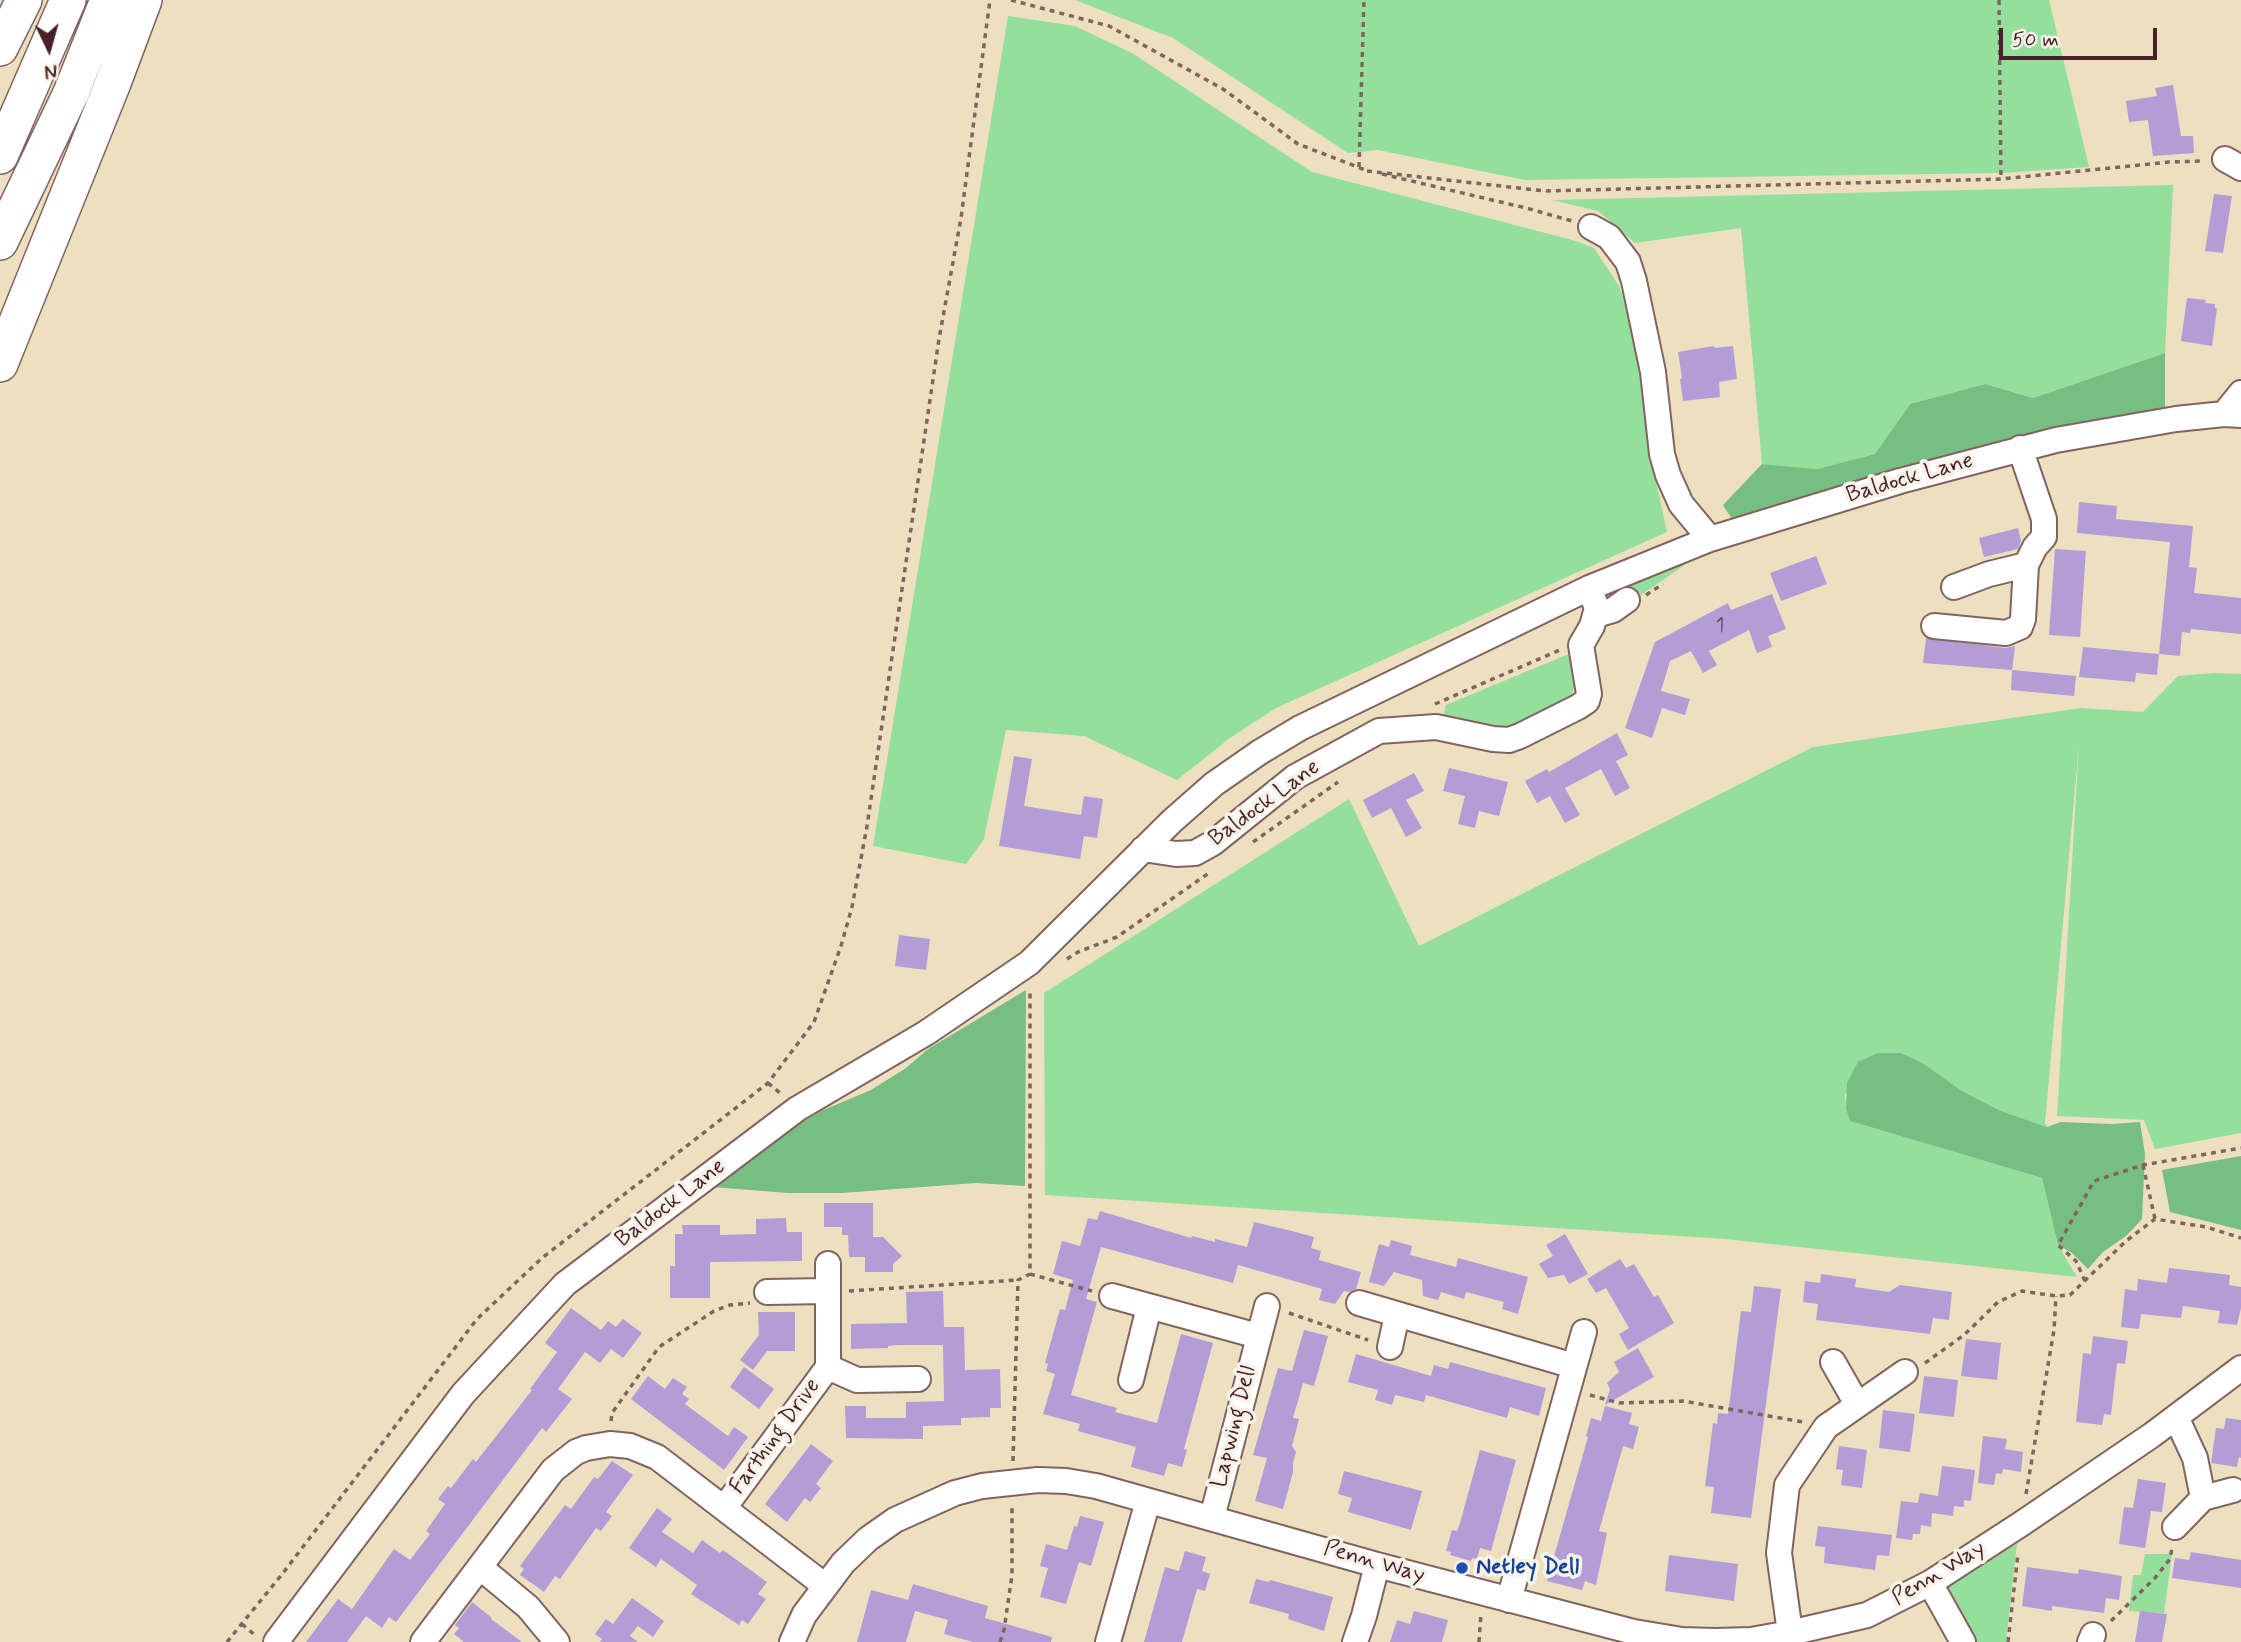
<!DOCTYPE html>
<style>
body{margin:0}
#map{position:relative;width:2241px;height:1642px;overflow:hidden;background:#ede0c0;font-family:Mynerve,sans-serif}
canvas{display:block}
.north{position:absolute;left:14px;top:14px;width:70px;height:70px;-webkit-text-stroke:5px #f7f3e8;paint-order:stroke;rotate:175deg;font-size:19px;font-weight:700;line-height:28px;text-align:center;color:#4a1f2b}
.north::after{content:'';display:block;margin:auto;width:24px;height:32px;background:#4a1f2b;clip-path:polygon(50% 0,100% 100%,50% 72%,0 100%)}
.scale{position:absolute;left:1999px;top:28px;width:158px;height:32px;box-sizing:border-box;border:4px solid #4a1f2b;border-top:0;padding-left:9px;font-size:21px;line-height:24px;white-space:nowrap;color:#4a1f2b;-webkit-text-stroke:5px #f7f3e8;paint-order:stroke}
</style>
<div id="map">
<canvas width="2241" height="1642"></canvas>
<div class="north">N</div>
<div class="scale">50 m</div>
</div>
<script>
const context = document.querySelector('canvas').getContext('2d');
context.lineJoin = 'round';
function fillPath(path, color) { context.fillStyle = color; context.fill(path, 'evenodd'); }
const toPath = rows => new Path2D(rows.map(r => 'M' + r).join(''));
function stroke(path, color, width, dash) { context.strokeStyle = color; context.lineWidth = width; context.lineCap = dash ? 'butt' : 'round'; context.setLineDash(dash || []); context.stroke(path); }
function label(font, color, halo, rows, align = 'center') {
  context.font = font + ' Mynerve,sans-serif'; context.lineWidth = 7; context.setLineDash([]); context.textBaseline = 'middle'; context.strokeStyle = halo; context.fillStyle = color; for (const [text, x, y, turn = 0] of rows) {
    context.save(); context.translate(x, y); context.rotate((+turn || 0) * Math.PI / 180); context.textAlign = isNaN(turn) ? turn : align; if (halo) context.strokeText(text, 0, 0); context.fillText(text, 0, 0); context.restore();
  }
}
const green = toPath([
 [1075,0,2049,0,2089,167,2001,173,1525,180,1378,150,1348,153,1173,38],
 [1008,16,1075,26,1132,53,1312,172,1576,241,1594,248,1619,286,1632,322,1643,373,1647,440,1667,532,1276,708,1230,738,1177,780,1084,736,1006,730,984,839,966,864,873,846],
 [2173,185,2165,353,2033,398,1985,384,1910,404,1875,454,1817,469,1762,464,1741,228,1635,243,1598,211,1552,200],
 [1696,557,1641,595,1634,588,1610,605,1605,597,1608,591],
 [1571,653,1578,677,1571,696,1561,705,1508,734,1442,722,1446,705],
 [2214,673,2241,674,2241,1133,2155,1149,2144,1120,2057,1116,2079,744,2045,1123,2047,1127,2001,1111,1962,1091,1924,1064,1845,1094,1846,1109,1850,1121,2042,1178,2058,1245,2077,1277,1725,1239,1045,1195,1044,993,1349,799,1419,946,1813,747,2081,708,2143,712,2178,676],
 [2017,1544,2006,1642,1974,1642,1945,1588],
 [2145,1554,2172,1554,2164,1613,2129,1611,2133,1575,2141,1575]
]);
const forest = toPath([
 [2165,353,2165,412,1733,521,1723,505,1762,464,1817,469,1875,454,1910,404,1985,384,2033,398],
 [1026,990,1025,1186,976,1183,842,1193,788,1193,712,1187,769,1142,821,1111,871,1090,906,1068,928,1049],
 [1878,1053,1901,1053,1924,1064,1962,1091,2001,1111,2047,1127,2061,1122,2112,1124,2140,1122,2145,1154,2142,1219,2126,1236,2103,1252,2088,1269,2072,1253,2058,1245,2042,1178,1850,1121,1846,1109,1847,1083,1858,1062],
 [2241,1156,2241,1230,2170,1212,2162,1170]
]);
const building = toPath([
 [2173,85,2181,136,2193,136,2194,153,2153,156,2148,120,2129,122,2126,101,2157,96,2155,88],
 [2214,194,2232,196,2223,253,2205,251],
 [2187,298,2206,300,2205,303,2215,304,2215,308,2217,309,2212,346,2181,341],
 [1714,346,1715,348,1733,346,1737,379,1719,382,1720,397,1683,401,1680,379,1682,378,1678,352],
 [2079,502,2117,506,2116,519,2193,526,2189,567,2197,568,2194,593,2241,598,2241,634,2191,629,2190,633,2182,632,2180,656,2159,654,2170,542,2077,533],
 [2018,528,2021,541,2018,549,1984,557,1979,538],
 [2055,549,2086,551,2080,637,2049,635],
 [1816,556,1827,584,1781,601,1770,573],
 [1772,594,1786,629,1768,636,1772,647,1757,653,1749,630,1709,651,1717,665,1703,673,1691,651,1670,661,1661,691,1690,699,1685,715,1662,708,1652,738,1625,728,1655,642,1728,603,1731,610],
 [1926,638,2005,648,2015,646,2012,670,1923,663],
 [2083,647,2159,654,2157,675,2136,673,2135,682,2079,677],
 [2012,670,2076,676,2074,696,2011,690],
 [1617,733,1628,755,1616,761,1630,788,1615,796,1601,769,1584,778,1565,788,1580,815,1565,823,1550,796,1537,803,1525,781,1547,769,1549,772],
 [1014,756,1032,759,1024,806,1081,815,1084,796,1103,799,1097,838,1084,836,1080,859,999,846],
 [1449,768,1508,782,1499,816,1479,811,1475,828,1458,824,1465,796,1443,791],
 [1414,773,1424,791,1406,800,1422,828,1406,837,1391,808,1372,818,1363,800],
 [899,935,930,939,926,970,895,966],
 [824,1203,873,1203,873,1237,883,1237,902,1256,893,1264,893,1272,865,1272,865,1257,849,1257,848,1235,842,1235,842,1227,824,1227],
 [1100,1211,1191,1238,1192,1236,1215,1242,1215,1239,1247,1247,1254,1222,1292,1231,1314,1237,1311,1248,1321,1251,1319,1260,1361,1272,1356,1289,1349,1292,1344,1291,1335,1304,1319,1300,1322,1289,1238,1265,1233,1283,1101,1247,1086,1299,1097,1302,1071,1395,1117,1408,1115,1412,1157,1423,1181,1334,1213,1343,1184,1449,1187,1450,1182,1467,1168,1463,1164,1476,1131,1467,1136,1447,1078,1431,1080,1424,1043,1414,1055,1374,1046,1371,1048,1364,1045,1363,1060,1309,1065,1310,1073,1280,1053,1274,1062,1241,1080,1246,1088,1218,1097,1220],
 [786,1218,787,1232,802,1232,802,1261,710,1262,710,1298,670,1298,670,1266,675,1266,675,1234,683,1234,682,1225,720,1225,720,1235,756,1234,756,1219],
 [1565,1234,1588,1274,1569,1284,1564,1275,1548,1278,1539,1264,1553,1256,1546,1245],
 [1391,1240,1412,1246,1410,1255,1456,1267,1458,1258,1528,1277,1518,1314,1502,1309,1504,1302,1466,1292,1464,1299,1441,1292,1438,1300,1423,1296,1422,1280,1394,1272,1384,1286,1369,1282,1379,1244,1389,1247],
 [1620,1259,1626,1268,1634,1264,1654,1297,1658,1295,1674,1323,1628,1350,1619,1334,1629,1328,1606,1288,1596,1293,1587,1279],
 [2169,1268,2230,1275,2229,1285,2241,1287,2241,1308,2237,1325,2218,1323,2220,1311,2183,1306,2181,1318,2141,1314,2139,1329,2121,1327,2125,1289,2137,1291,2138,1279,2167,1283],
 [1821,1274,1856,1279,1855,1287,1889,1292,1900,1285,1952,1292,1949,1320,1933,1318,1930,1334,1816,1320,1818,1304,1803,1302,1805,1281,1820,1283],
 [1754,1286,1781,1289,1751,1518,1711,1513,1714,1487,1705,1486,1713,1423,1717,1424,1718,1413,1728,1414,1741,1311,1751,1312],
 [943,1291,944,1327,964,1327,965,1370,1000,1369,1001,1408,990,1408,990,1417,961,1418,961,1425,923,1426,923,1439,846,1438,845,1406,866,1406,866,1418,906,1418,906,1402,944,1401,943,1345,899,1345,888,1346,888,1348,851,1349,851,1324,907,1323,906,1292],
 [571,1308,601,1330,608,1321,616,1327,623,1319,642,1333,623,1358,611,1349,600,1363,585,1352,558,1389,572,1399,546,1432,542,1428,396,1622,389,1617,382,1628,366,1616,347,1642,306,1642,338,1599,352,1609,394,1549,410,1560,430,1534,426,1531,445,1504,438,1499,448,1486,451,1488,473,1459,476,1462,532,1390,530,1389,557,1352,545,1343],
 [758,1312,795,1312,795,1351,767,1351,753,1370,740,1360,759,1335],
 [1304,1330,1328,1336,1314,1386,1303,1383,1293,1418,1299,1419,1292,1446,1296,1452,1293,1463,1293,1472,1283,1509,1255,1501,1267,1458,1253,1455,1278,1368,1292,1371],
 [2093,1336,2128,1341,2125,1364,2117,1363,2111,1415,2104,1414,2102,1425,2076,1422,2083,1353,2091,1354],
 [1966,1339,2001,1343,1997,1380,1961,1376],
 [1638,1348,1654,1377,1605,1405,1610,1389,1607,1383,1619,1372,1614,1362],
 [1356,1354,1431,1376,1434,1365,1448,1369,1450,1362,1546,1388,1539,1416,1510,1407,1507,1418,1426,1395,1424,1402,1395,1395,1392,1405,1375,1400,1378,1390,1348,1382],
 [744,1367,774,1389,759,1409,730,1387],
 [648,1376,665,1389,673,1378,687,1387,682,1394,689,1399,685,1404,728,1436,734,1427,748,1437,724,1470,631,1399],
 [1924,1376,1958,1380,1954,1417,1919,1413],
 [1605,1406,1632,1413,1629,1424,1639,1427,1633,1449,1623,1446,1599,1531,1607,1533,1596,1585,1585,1581,1582,1590,1547,1581,1588,1437,1586,1436,1591,1418,1601,1421],
 [1883,1410,1915,1414,1910,1452,1879,1448],
 [2226,1418,2241,1420,2241,1458,2239,1457,2237,1467,2211,1463,2216,1428,2224,1429],
 [1983,1436,2007,1439,2005,1449,2023,1452,2021,1472,2003,1469,2002,1474,1996,1473,1994,1485,1978,1483],
 [811,1444,833,1461,816,1484,821,1488,810,1502,805,1498,787,1522,765,1504],
 [1839,1446,1867,1450,1862,1488,1841,1485,1843,1470,1836,1469],
 [1480,1450,1516,1460,1491,1551,1480,1548,1477,1559,1472,1558,1471,1561,1450,1555,1451,1552,1446,1551,1452,1530,1457,1531,1460,1523],
 [612,1461,633,1475,606,1512,612,1516,601,1531,596,1528,560,1579,555,1576,544,1592,520,1575,524,1569,520,1566,565,1505,571,1509,594,1477,598,1479],
 [1942,1466,1975,1470,1971,1501,1964,1500,1964,1507,1954,1506,1953,1516,1932,1513,1931,1527,1921,1525,1920,1534,1913,1534,1912,1540,1896,1538,1901,1501,1918,1503,1920,1493,1938,1496],
 [1344,1471,1422,1491,1411,1530,1348,1512,1352,1498,1338,1494],
 [2138,1479,2166,1483,2162,1512,2151,1511,2145,1548,2119,1544,2124,1507,2133,1508],
 [657,1508,672,1519,662,1532,693,1553,702,1540,720,1553,723,1550,767,1582,758,1594,766,1599,748,1624,742,1620,739,1625,691,1594,697,1585,661,1559,656,1567,629,1548],
 [1080,1516,1104,1522,1091,1566,1079,1562,1066,1604,1040,1597,1048,1568,1040,1566,1046,1544,1067,1550,1074,1526,1077,1527],
 [1818,1526,1892,1535,1889,1556,1877,1555,1875,1570,1824,1563,1825,1547,1815,1546],
 [1185,1551,1206,1557,1202,1571,1210,1574,1205,1591,1197,1589,1182,1642,1144,1642,1165,1567,1179,1571],
 [2191,1552,2241,1560,2241,1588,2172,1578,2175,1558,2189,1560],
 [1669,1555,1738,1564,1734,1601,1665,1591],
 [2027,1567,2078,1574,2079,1569,2122,1576,2119,1600,2106,1598,2104,1613,2052,1606,2052,1611,2022,1606],
 [1256,1579,1269,1582,1270,1580,1333,1597,1324,1631,1288,1619,1289,1614,1249,1603],
 [913,1584,988,1606,985,1618,1052,1637,1051,1642,973,1642,944,1634,948,1620,915,1611,906,1642,857,1642,871,1590,908,1600],
 [632,1598,664,1621,653,1637,638,1626,630,1636,638,1642,600,1642,602,1639,595,1634,606,1619,613,1624],
 [472,1602,492,1618,491,1619,522,1642,464,1642,454,1634,459,1628,455,1625],
 [1414,1611,1448,1620,1442,1642,1390,1642,1397,1620,1410,1624],
 [2140,1611,2167,1614,2162,1642,2135,1642]
]);
const path = toPath([
 [1011,0,1109,26,1223,89,1298,144,1368,171],
 [1999,0,2001,179],
 [1359,167,1364,0],
 [1367,171,1545,191,2001,179,2169,162,2203,161],
 [1382,174,1526,208,1572,221],
 [1646,595,1663,584],
 [1435,704,1560,650],
 [1253,842,1338,782],
 [1067,959,1078,952,1117,937,1209,873],
 [768,1083,780,1093],
 [2143,1165,2155,1219],
 [1030,1274,1092,1291],
 [2085,1281,2076,1261,2058,1245,2094,1181,2143,1165,2241,1148],
 [849,1291,1018,1280],
 [1289,1313,1368,1340],
 [1925,1363,1964,1335,1998,1302,2022,1291,2056,1296,2070,1295,2126,1241,2155,1219,2206,1227,2241,1238],
 [1590,1395,1619,1403,1683,1401,1803,1422],
 [611,1421,612,1413,659,1347,714,1311,730,1305,750,1303],
 [1013,1461,1018,1280,1030,1274,1030,990],
 [2026,1494,2054,1330,2056,1296],
 [2111,1621,2155,1578,2170,1559,2172,1548],
 [242,1624,256,1636],
 [227,1642,283,1573,477,1319,542,1258,768,1083,814,1022,841,946,852,907,867,826,939,339,961,218,990,0],
 [1000,1642,1004,1630,1012,1575,1012,1504],
 [1479,1642,1481,1613],
 [2008,1642,2018,1554]
]);
const minor = toPath([
 [2225,159,2241,168],
 [1591,227,1609,237,1628,262,1634,281,1653,372,1662,454,1668,475,1681,504,1710,539],
 [2224,414,2241,393],
 [1954,587,1989,574,2026,565],
 [1596,615,1613,610,1627,600],
 [1934,626,2006,633,2020,627,2023,619,2026,565,2035,547,2044,537,2044,519,2020,448],
 [1143,849,1176,854,1195,853,1213,843,1295,777,1379,731,1436,727,1493,739,1509,740,1520,736,1578,707,1587,701,1589,694,1581,645,1592,626,1597,608,1589,588],
 [767,1292,828,1291],
 [1112,1296,1258,1336],
 [1359,1303,1574,1366],
 [1390,1347,1397,1315],
 [1833,1362,1857,1404],
 [828,1367,857,1380,918,1379],
 [1131,1380,1149,1307],
 [2176,1417,2195,1458,2203,1498],
 [724,1508,828,1367,828,1264],
 [1212,1518,1267,1306],
 [2175,1527,2203,1498,2233,1490],
 [481,1568,528,1607,557,1642],
 [1930,1583,1963,1642],
 [1509,1600,1584,1332],
 [1790,1633,1779,1553,1787,1485,1826,1427,1905,1372],
 [276,1642,463,1394,565,1284,797,1109,926,1033,1029,963,1172,821,1214,784,1260,752,1300,728,1589,588,1710,539,1900,481,2056,440,2176,419,2224,414,2241,415],
 [423,1642,553,1470,576,1452,586,1448,610,1444,630,1446,657,1457,824,1585],
 [792,1642,804,1615,843,1563,868,1539,895,1520,955,1493,982,1486,1038,1480,1066,1481,1096,1486,1377,1565,1634,1632,1682,1640,1715,1641,1751,1640,1790,1633,1867,1615,1930,1583,2021,1524,2152,1435,2241,1368],
 [1108,1642,1148,1501],
 [1355,1642,1364,1616,1377,1565],
 [2090,1642,2093,1635]
]);
const highway = toPath([
 [0,48,24,0],
 [0,156,68,0],
 [0,242,71,93,108,0],
 [0,364,113,83,144,0]
]);
const markers = [
 [1462,1568,7,"#1a4fb4"]
];
const numberNames = [
 ["1",1720,627]
];
const streetNames = [
 ["Baldock Lane",1910,479,-16],
 ["Baldock Lane",1265,804,-36],
 ["Baldock Lane",671,1204,-37],
 ["Lapwing Dell",1235,1427,-76],
 ["Farthing Drive",776,1437,-54],
 ["Penn Way",1374,1563,16],
 ["Penn Way",1939,1574,-31]
];
const transitNames = [
 ["Netley Dell",1476,1568]
];
fillPath(green, '#94df9b');
fillPath(forest, '#77be83');
fillPath(building, '#b29dd7');
stroke(minor, '#83635f', 28);
stroke(highway, '#83635f', 38);
stroke(path, '#83635f', 3.5, [5, 5]);
stroke(minor, '#fff', 24);
stroke(highway, '#fff', 35);
for (const [x, y, r, color] of markers) { const dot = new Path2D(); dot.arc(x, y, r, 0, 2 * Math.PI); context.fillStyle = color; context.fill(dot); stroke(dot, '#f7f3e8', 2.5); }
label('19px', '#643e56', null, numberNames);
label('23px', '#4a1f2b', '#f7f3e8', streetNames);
label('bold 23px', '#164399', '#f7f3e8', transitNames, 'left');
</script>
